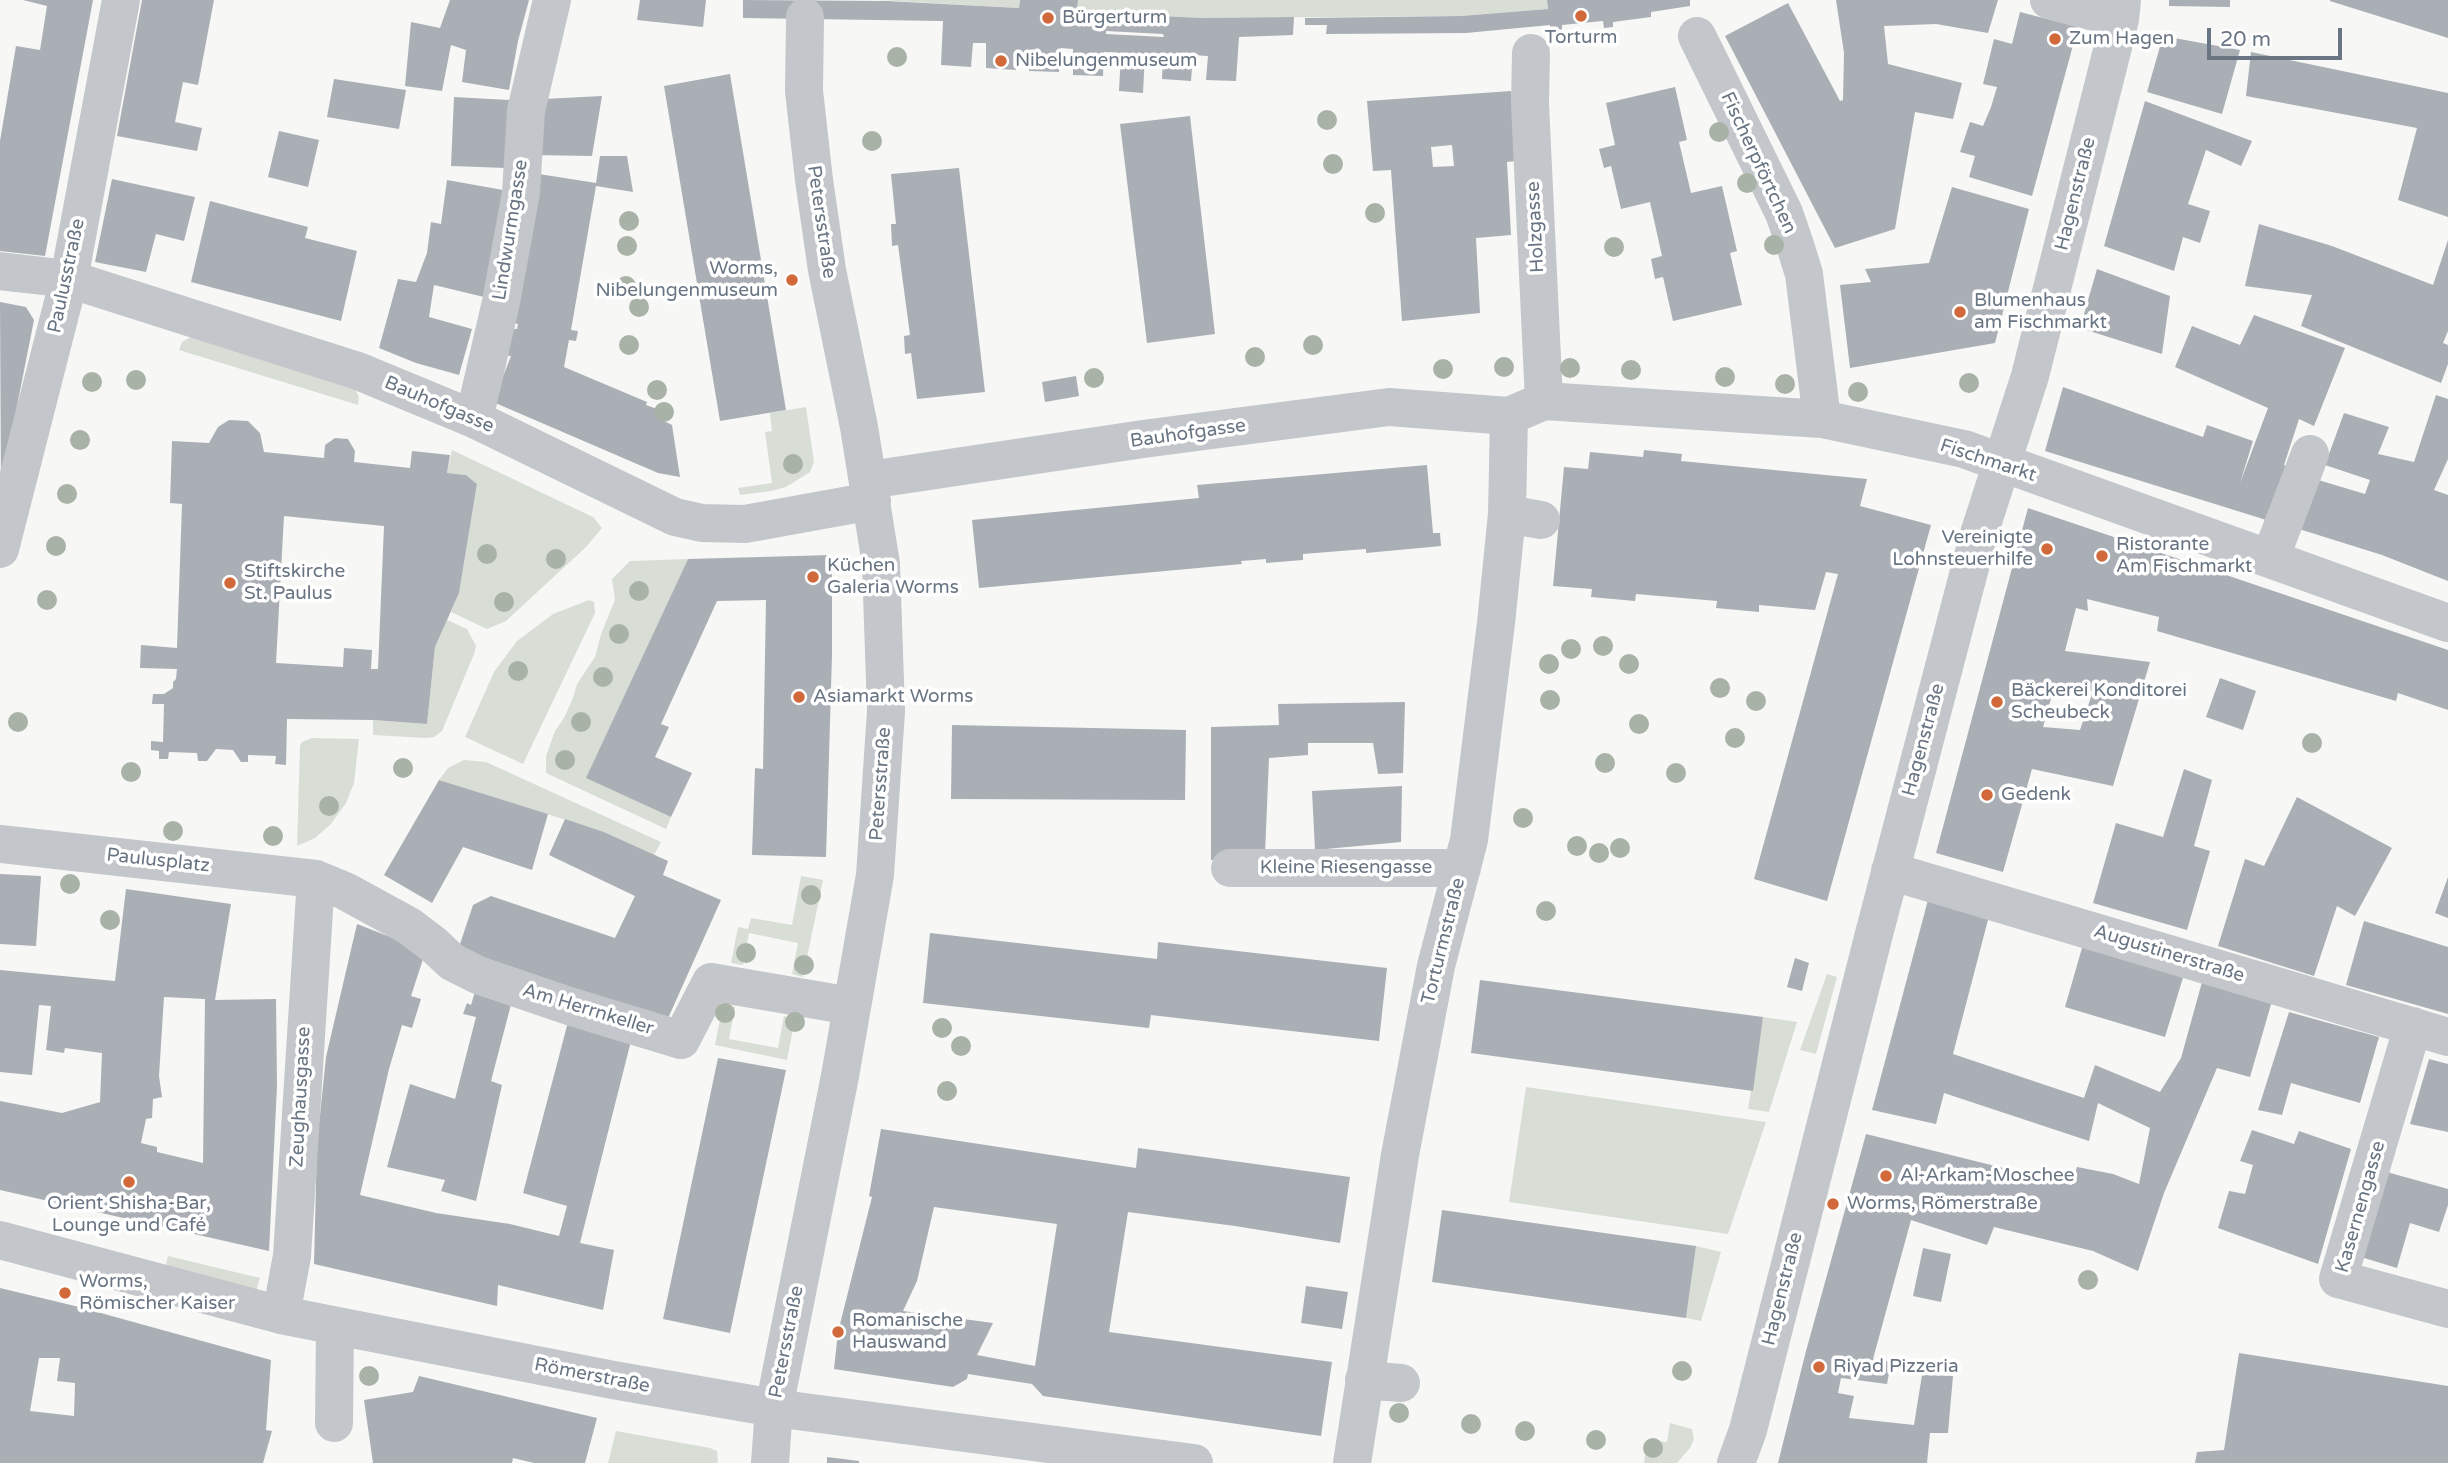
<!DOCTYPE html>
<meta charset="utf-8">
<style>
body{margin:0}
#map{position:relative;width:2448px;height:1463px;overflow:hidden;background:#f7f7f5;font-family:"Varela Round",sans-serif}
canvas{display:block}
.scale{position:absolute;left:2207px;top:28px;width:135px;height:32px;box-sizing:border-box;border:4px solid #697583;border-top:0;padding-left:9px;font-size:21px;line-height:24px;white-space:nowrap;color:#697583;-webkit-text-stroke:5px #fff;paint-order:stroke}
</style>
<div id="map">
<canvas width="2448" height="1463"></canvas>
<div class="scale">20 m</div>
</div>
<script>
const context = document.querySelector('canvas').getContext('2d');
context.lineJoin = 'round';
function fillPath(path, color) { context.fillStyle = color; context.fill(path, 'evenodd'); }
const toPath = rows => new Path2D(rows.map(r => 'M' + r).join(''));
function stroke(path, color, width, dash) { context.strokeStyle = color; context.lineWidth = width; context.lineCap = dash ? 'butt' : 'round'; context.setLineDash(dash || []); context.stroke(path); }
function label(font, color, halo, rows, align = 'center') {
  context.font = font + ' "Varela Round",sans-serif'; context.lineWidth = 7; context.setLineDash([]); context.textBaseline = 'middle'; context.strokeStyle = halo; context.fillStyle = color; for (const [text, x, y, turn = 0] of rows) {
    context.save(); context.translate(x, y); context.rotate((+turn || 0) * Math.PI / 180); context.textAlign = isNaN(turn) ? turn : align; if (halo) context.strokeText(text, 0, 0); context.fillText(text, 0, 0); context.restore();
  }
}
const green = toPath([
 [879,0,1020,0,1019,8],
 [1078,0,1547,0,1548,9,1461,16,1202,18,1077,12],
 [198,333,350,380,359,397,358,405,179,350,182,342],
 [806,407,814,462,810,472,786,487,771,491,740,495,738,488,772,483,765,432,772,431,770,413],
 [452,450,593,517,602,528,586,547,506,621,487,629,451,612,459,593,477,484,466,475,447,473],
 [688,559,587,778,671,817,666,829,546,773,546,756,555,731,564,718,573,698,577,684,595,657,601,634,615,600,612,579,630,561],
 [589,600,594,602,595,613,523,764,465,737,494,672,517,641,553,614],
 [447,620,467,629,476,646,474,654,442,731,434,737,426,738,373,735,373,720,427,724,435,647],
 [312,738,359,739,354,783,346,803,331,824,315,838,297,846,300,746,302,742],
 [464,760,486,762,661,842,654,855,604,832,439,780,448,768],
 [801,876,823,880,803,977,792,974,798,943,749,933,743,965,731,963,738,927,748,929,751,918,792,925],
 [1827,974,1837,977,1816,1054,1800,1050],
 [723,1004,735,1007,729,1039,778,1048,784,1016,795,1019,787,1060,715,1045],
 [1763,1017,1797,1022,1769,1112,1748,1109],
 [1526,1087,1766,1122,1728,1234,1509,1202],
 [1696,1246,1721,1252,1701,1321,1686,1318],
 [168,1256,260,1278,256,1292,166,1265],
 [1670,1423,1692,1429,1694,1439,1690,1448,1677,1463,1644,1463,1647,1440,1667,1442],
 [616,1431,710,1448,717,1451,718,1463,608,1463]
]);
const building = toPath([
 [23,0,93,0,45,256,0,251,0,141,16,46,40,50,47,6],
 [142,0,214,0,198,85,183,82,175,122,202,128,197,151,117,136],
 [450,0,529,0,518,41,509,90,462,82,466,50,451,45,442,91,405,86,411,22,440,28],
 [640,0,706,0,703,27,637,20],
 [743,0,887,1,1019,8,1020,0,1078,0,1077,12,1202,18,1294,17,1293,35,1239,37,1236,81,1206,80,1208,56,1193,55,1191,81,1162,79,1163,55,1145,54,1143,93,1119,91,1121,53,1104,52,1103,76,1073,75,1073,49,1061,48,1059,72,1029,71,1030,54,1017,53,1016,70,986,68,986,43,973,43,971,67,941,65,943,21,743,18],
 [1106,31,1163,34,1164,37,1106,34],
 [1547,0,1690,0,1690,6,1651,12,1651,17,1613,22,1613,27,1604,28,1603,21,1562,25,1562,31,1550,33,1550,25,1466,33,1326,34,1327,25,1305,25,1305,18,1461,16,1548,9],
 [1836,0,1998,0,1988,33,1936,24,1884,26,1888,64,1962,83,1953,119,1915,112,1895,229,1835,248,1725,36,1788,3,1840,101,1843,100,1844,53],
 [2169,0,2230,0,2230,7,2169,6],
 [2330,0,2448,0,2448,38,2330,1],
 [2020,12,2078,27,2032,196,1969,177,1975,156,1960,152,1970,122,1983,126,1991,107,1997,87,1983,84,1994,39,2012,44],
 [2163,36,2240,50,2222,114,2147,92],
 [2251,52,2448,93,2448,217,2398,200,2417,128,2246,96],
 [730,74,786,410,720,421,664,86],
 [334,79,406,90,399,129,327,117],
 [1675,87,1687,140,1679,142,1691,193,1722,186,1737,251,1730,253,1742,305,1673,321,1663,277,1655,279,1651,259,1662,256,1650,202,1621,209,1611,166,1604,168,1599,149,1615,145,1606,103],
 [1511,91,1516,161,1507,162,1511,235,1476,238,1480,313,1402,321,1391,170,1373,171,1367,101],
 [1452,145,1454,166,1433,167,1431,147],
 [602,96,592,156,533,155,544,99],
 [454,97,509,100,506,168,451,166],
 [2145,101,2252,141,2241,166,2206,150,2188,204,2210,211,2200,243,2183,237,2174,271,2104,246],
 [1190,116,1215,334,1147,343,1120,124],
 [279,131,319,140,308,187,268,177],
 [600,156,627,156,633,192,596,186,571,330,578,331,576,341,569,340,564,367,647,402,646,405,660,410,660,419,672,425,680,477,658,473,493,402,511,356,505,355,513,329,517,329,518,324,514,323,539,174,596,183],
 [959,168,985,392,917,399,911,353,905,354,904,336,910,335,898,245,892,246,891,224,896,224,891,174],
 [112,179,195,197,184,241,156,234,146,272,95,262],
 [447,180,503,190,484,297,434,285,429,317,472,329,459,375,416,363,379,348,398,279,416,282,427,253,431,222,441,224],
 [1952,187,2029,209,1995,343,1850,368,1840,285,1871,282,1865,269,1929,263],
 [210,201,308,227,305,238,357,251,341,321,191,282],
 [2259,224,2332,246,2433,285,2448,240,2448,331,2443,343,2448,345,2448,364,2441,383,2301,326,2312,295,2245,286],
 [2097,269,2170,296,2162,354,2080,328],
 [0,302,26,307,34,320,1,487],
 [2254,315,2345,348,2314,426,2299,419,2284,465,2298,474,2279,524,2045,451,2063,387,2203,437,2207,425,2253,441,2240,483,2268,408,2175,367,2192,326,2240,345],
 [1076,376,1079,396,1045,402,1042,382],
 [2436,395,2448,399,2448,459,2434,490,2448,495,2448,581,2382,555,2299,529,2315,479,2365,494,2370,480,2325,465,2344,413,2389,427,2378,454,2414,462],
 [229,420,248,421,260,433,264,452,324,458,325,445,335,438,348,439,355,451,354,462,410,468,412,451,450,455,447,473,466,475,477,484,459,593,435,647,427,724,373,720,287,719,286,765,275,764,276,756,248,755,248,762,241,762,233,750,216,749,207,761,198,761,197,753,169,752,168,759,159,759,159,751,151,750,151,741,163,742,164,704,152,704,153,694,164,694,173,688,173,682,176,679,177,669,140,668,141,645,177,648,182,504,170,503,172,441,209,443,218,427],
 [284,516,384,526,378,669,371,669,372,650,344,648,343,667,276,663],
 [1644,450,1682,454,1681,461,1867,479,1860,506,1931,525,1827,901,1754,879,1838,574,1826,572,1815,610,1759,605,1759,612,1716,608,1717,601,1636,594,1635,601,1591,597,1592,589,1553,586,1564,467,1588,469,1590,452,1643,457],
 [1427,465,1433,533,1440,533,1441,546,1366,553,1366,549,1303,554,1303,560,1266,563,1266,559,1241,561,1242,564,979,588,972,520,1199,498,1197,485],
 [2028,508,2448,650,2448,710,2398,693,2396,701,2157,631,2159,617,2087,599,2088,611,2076,608,2065,651,2150,662,2113,786,2032,769,2003,872,1936,853],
 [2054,688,2093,691,2080,730,2043,727],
 [832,555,832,655,826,857,752,855,755,768,763,769,766,600,717,601,661,724,669,727,655,757,692,773,671,817,586,778,688,559],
 [2220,678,2256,691,2243,730,2206,717],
 [1405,702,1403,773,1378,774,1373,743,1308,743,1308,755,1269,758,1265,854,1211,860,1211,727,1279,725,1278,704],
 [952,725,1186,730,1185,800,951,799],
 [2184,769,2212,780,2194,846,2210,851,2187,930,2093,903,2116,823,2163,837],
 [439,780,548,814,532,870,463,847,432,903,384,875],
 [1402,786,1401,842,1315,850,1312,791],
 [2297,797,2392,848,2355,916,2337,906,2314,976,2218,946,2245,859,2264,866],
 [565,819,604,832,668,861,663,875,721,900,665,1025,457,953,473,905,491,896,615,938,635,896,549,855],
 [0,874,41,876,36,946,0,944],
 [2448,877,2448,918,2435,913],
 [126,889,231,904,215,1000,276,999,277,1086,269,1251,0,1190,0,1101,62,1113,100,1102,102,1053,65,1048,64,1053,46,1050,51,1006,39,1005,32,1075,0,1072,0,970,115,981],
 [164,997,205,999,203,1163,157,1152,157,1147,141,1143,146,1119,152,1118,153,1099,162,1097,159,1076],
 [1928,900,1989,916,1953,1054,2084,1098,2095,1065,2160,1092,2181,1058,2202,982,2272,1001,2250,1077,2217,1068,2164,1193,2138,1271,2093,1251,1994,1227,1987,1245,1911,1220,1873,1359,1891,1362,1887,1384,1841,1378,1838,1393,1854,1396,1849,1418,1914,1425,1922,1375,1953,1376,1948,1433,1930,1433,1927,1463,1778,1463,1806,1351,1866,1134,2072,1185,2077,1167,2113,1174,2139,1184,2150,1128,2098,1103,2089,1141,1944,1093,1936,1124,1872,1110],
 [2364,921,2448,947,2448,1014,2346,985],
 [357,924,398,940,424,956,411,996,421,999,412,1028,402,1025,389,1069,360,1195,436,1213,510,1224,559,1236,567,1206,523,1193,568,1022,632,1037,580,1243,614,1250,603,1310,498,1285,497,1306,314,1264,317,1144,326,1057],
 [930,933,1157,959,1158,942,1387,968,1379,1041,1151,1015,1149,1028,923,1003],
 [2084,941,2185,971,2165,1037,2065,1007],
 [1795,958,1809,963,1802,991,1787,987],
 [1480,980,1763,1017,1753,1091,1471,1053],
 [477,985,513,997,491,1081,502,1085,476,1201,441,1191,445,1180,387,1167,410,1084,455,1099,476,1017,463,1014,467,1003,471,1005],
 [2289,1012,2379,1037,2360,1103,2291,1083,2282,1115,2258,1110],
 [718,1058,786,1070,730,1333,663,1319],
 [2429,1059,2448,1064,2448,1132,2410,1124],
 [881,1129,1136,1168,1138,1148,1350,1177,1340,1243,1235,1226,1128,1212,1109,1332,1332,1362,1321,1436,1043,1396,1032,1384,968,1374,967,1379,953,1387,834,1369,838,1332,872,1197,869,1196],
 [934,1207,1057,1224,1035,1366,977,1355,993,1323,903,1311,917,1281],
 [2252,1130,2294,1144,2299,1131,2351,1149,2318,1264,2218,1228,2229,1191,2245,1194,2253,1165,2240,1161],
 [2376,1169,2448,1189,2448,1205,2439,1232,2410,1223,2397,1268,2351,1254],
 [1442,1210,1696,1246,1686,1318,1432,1282],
 [1923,1248,1951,1254,1941,1302,1913,1296],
 [1306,1286,1348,1292,1342,1329,1301,1323],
 [0,1288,79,1307,271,1360,266,1430,272,1431,263,1463,0,1463],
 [39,1358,60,1358,57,1381,75,1383,74,1416,30,1411],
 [2239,1353,2448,1386,2448,1463,2195,1463,2197,1452,2224,1450],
 [419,1376,597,1418,585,1463,534,1463,513,1458,512,1463,373,1463,364,1400,413,1392],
 [827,1457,859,1461,859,1463,827,1463]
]);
const minor = toPath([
 [2049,0,2120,19],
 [1697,36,1784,213,1795,245,1804,274,1822,419],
 [1531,53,1530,104,1544,401],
 [0,271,69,279,358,371,474,419,675,517,702,523,745,524,872,501],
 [474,419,501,302,521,193,526,111,552,0],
 [869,480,1143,439,1389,407,1509,416,1544,401,1822,419,1964,449,2448,623],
 [1507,514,1541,520],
 [0,549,69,279,121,0],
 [2270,559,2310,454],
 [0,844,316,879,345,891,409,926,434,945,452,962,478,975,572,1007,681,1040,711,982,851,1006],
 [1230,868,1462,868],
 [1890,871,2448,1037],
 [2413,1026,2338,1279,2448,1309],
 [0,1240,281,1315,613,1380,774,1408,1194,1463],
 [281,1315,292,1256,316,879],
 [1364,1380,1401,1383],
 [334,1423,335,1326],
 [770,1463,774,1408,840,1076,875,875,886,711,881,564,859,427,827,270,814,180,804,91,805,17],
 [1352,1463,1400,1155,1436,966,1469,840,1496,623,1507,514,1509,416],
 [1736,1463,1748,1430,1874,934,1978,537,2030,376,2120,19,2122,0]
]);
const trees = [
 [897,57],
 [1327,120],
 [1719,132],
 [872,141],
 [1333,164],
 [1747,183],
 [1375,213],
 [629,221],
 [1774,245],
 [627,246],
 [1614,247],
 [626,286],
 [639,307],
 [629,345],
 [1313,345],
 [1255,357],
 [1504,367],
 [1570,368],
 [1443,369],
 [1631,370],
 [1725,377],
 [1094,378],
 [136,380],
 [92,382],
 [1969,383],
 [1785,384],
 [657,390],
 [1858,392],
 [664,412],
 [80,440],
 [793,464],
 [67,494],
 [56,546],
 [487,554],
 [556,559],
 [639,591],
 [47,600],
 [504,602],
 [619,634],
 [1603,646],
 [1571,649],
 [1549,664],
 [1629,664],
 [518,671],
 [603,677],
 [1720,688],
 [1550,700],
 [1756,701],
 [18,722],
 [581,722],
 [1639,724],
 [1735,738],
 [2312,743],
 [565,760],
 [1605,763],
 [403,768],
 [131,772],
 [1676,773],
 [329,806],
 [1523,818],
 [173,831],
 [273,836],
 [1577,846],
 [1620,848],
 [1599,853],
 [70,884],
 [811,895],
 [1546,911],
 [110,920],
 [746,953],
 [804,965],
 [725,1013],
 [795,1022],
 [942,1028],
 [961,1046],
 [947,1091],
 [2088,1280],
 [1682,1371],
 [369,1376],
 [1399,1413],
 [1471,1424],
 [1525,1431],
 [1596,1440],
 [1653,1448]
];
const markers = [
 [1581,16,7,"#d2693a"],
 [1048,18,7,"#d2693a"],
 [2055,39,7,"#d2693a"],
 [1001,61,7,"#d2693a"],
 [792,280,7,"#d2693a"],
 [1960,312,7,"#d2693a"],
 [2047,549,7,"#d2693a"],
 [2102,556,7,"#d2693a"],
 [813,577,7,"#d2693a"],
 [230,583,7,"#d2693a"],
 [799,697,7,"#d2693a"],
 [1997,702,7,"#d2693a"],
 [1987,795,7,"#d2693a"],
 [1886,1176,7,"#d2693a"],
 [129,1182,7,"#d2693a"],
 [1833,1204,7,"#d2693a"],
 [65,1293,7,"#d2693a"],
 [838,1332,7,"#d2693a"],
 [1819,1367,7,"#d2693a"]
];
const poiNames = [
 ["Bürgerturm",1062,18],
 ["Torturm",1581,38,"center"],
 ["Zum Hagen",2069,39],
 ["Nibelungenmuseum",1015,61],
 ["Worms,",778,269,"right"],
 ["Nibelungenmuseum",778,291,"right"],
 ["Blumenhaus",1974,301],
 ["am Fischmarkt",1974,323],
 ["Vereinigte",2033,538,"right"],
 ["Lohnsteuerhilfe",2033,560,"right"],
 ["Ristorante",2116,545],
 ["Am Fischmarkt",2116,567],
 ["Küchen",827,566],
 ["Galeria Worms",827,588],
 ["Stiftskirche",244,572],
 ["St. Paulus",244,594],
 ["Bäckerei Konditorei",2011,691],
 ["Scheubeck",2011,713],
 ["Asiamarkt Worms",813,697],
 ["Gedenk",2001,795],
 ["Al-Arkam-Moschee",1900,1176],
 ["Orient Shisha-Bar,",129,1204,"center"],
 ["Lounge und Café",129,1226,"center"],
 ["Worms, Römerstraße",1847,1204],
 ["Worms,",79,1282],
 ["Römischer Kaiser",79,1304],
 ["Romanische",852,1321],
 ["Hauswand",852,1343],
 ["Riyad Pizzeria",1833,1367]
];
const streetNames = [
 ["Fischerpförtchen",1758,163,65],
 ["Hagenstraße",2076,194,-76],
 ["Petersstraße",821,222,82],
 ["Holzgasse",1536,227,-93],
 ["Lindwurmgasse",511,230,-81],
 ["Paulusstraße",67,276,-78],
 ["Bauhofgasse",439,405,23],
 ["Bauhofgasse",1188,434,-8],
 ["Fischmarkt",1988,461,18],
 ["Hagenstraße",1924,740,-75],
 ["Petersstraße",881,784,-86],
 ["Paulusplatz",158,861,6],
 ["Kleine Riesengasse",1346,868],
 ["Torturmstraße",1444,941,-76],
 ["Augustinerstraße",2169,954,17],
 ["Am Herrnkeller",588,1010,17],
 ["Zeughausgasse",301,1097,-87],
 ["Kasernengasse",2361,1207,-74],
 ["Hagenstraße",1783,1289,-76],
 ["Petersstraße",787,1342,-79],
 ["Römerstraße",592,1376,11]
];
fillPath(green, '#d8ded6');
fillPath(building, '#a9afb5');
stroke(minor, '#c3c6ca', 38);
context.fillStyle = '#a9b2a7';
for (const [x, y] of trees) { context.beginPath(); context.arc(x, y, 10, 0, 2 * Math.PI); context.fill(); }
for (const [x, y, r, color] of markers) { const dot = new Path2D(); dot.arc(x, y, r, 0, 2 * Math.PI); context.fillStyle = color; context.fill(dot); stroke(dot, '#fff', 2.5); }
label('19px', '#697583', '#fff', poiNames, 'left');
label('19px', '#697583', '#fff', streetNames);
</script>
